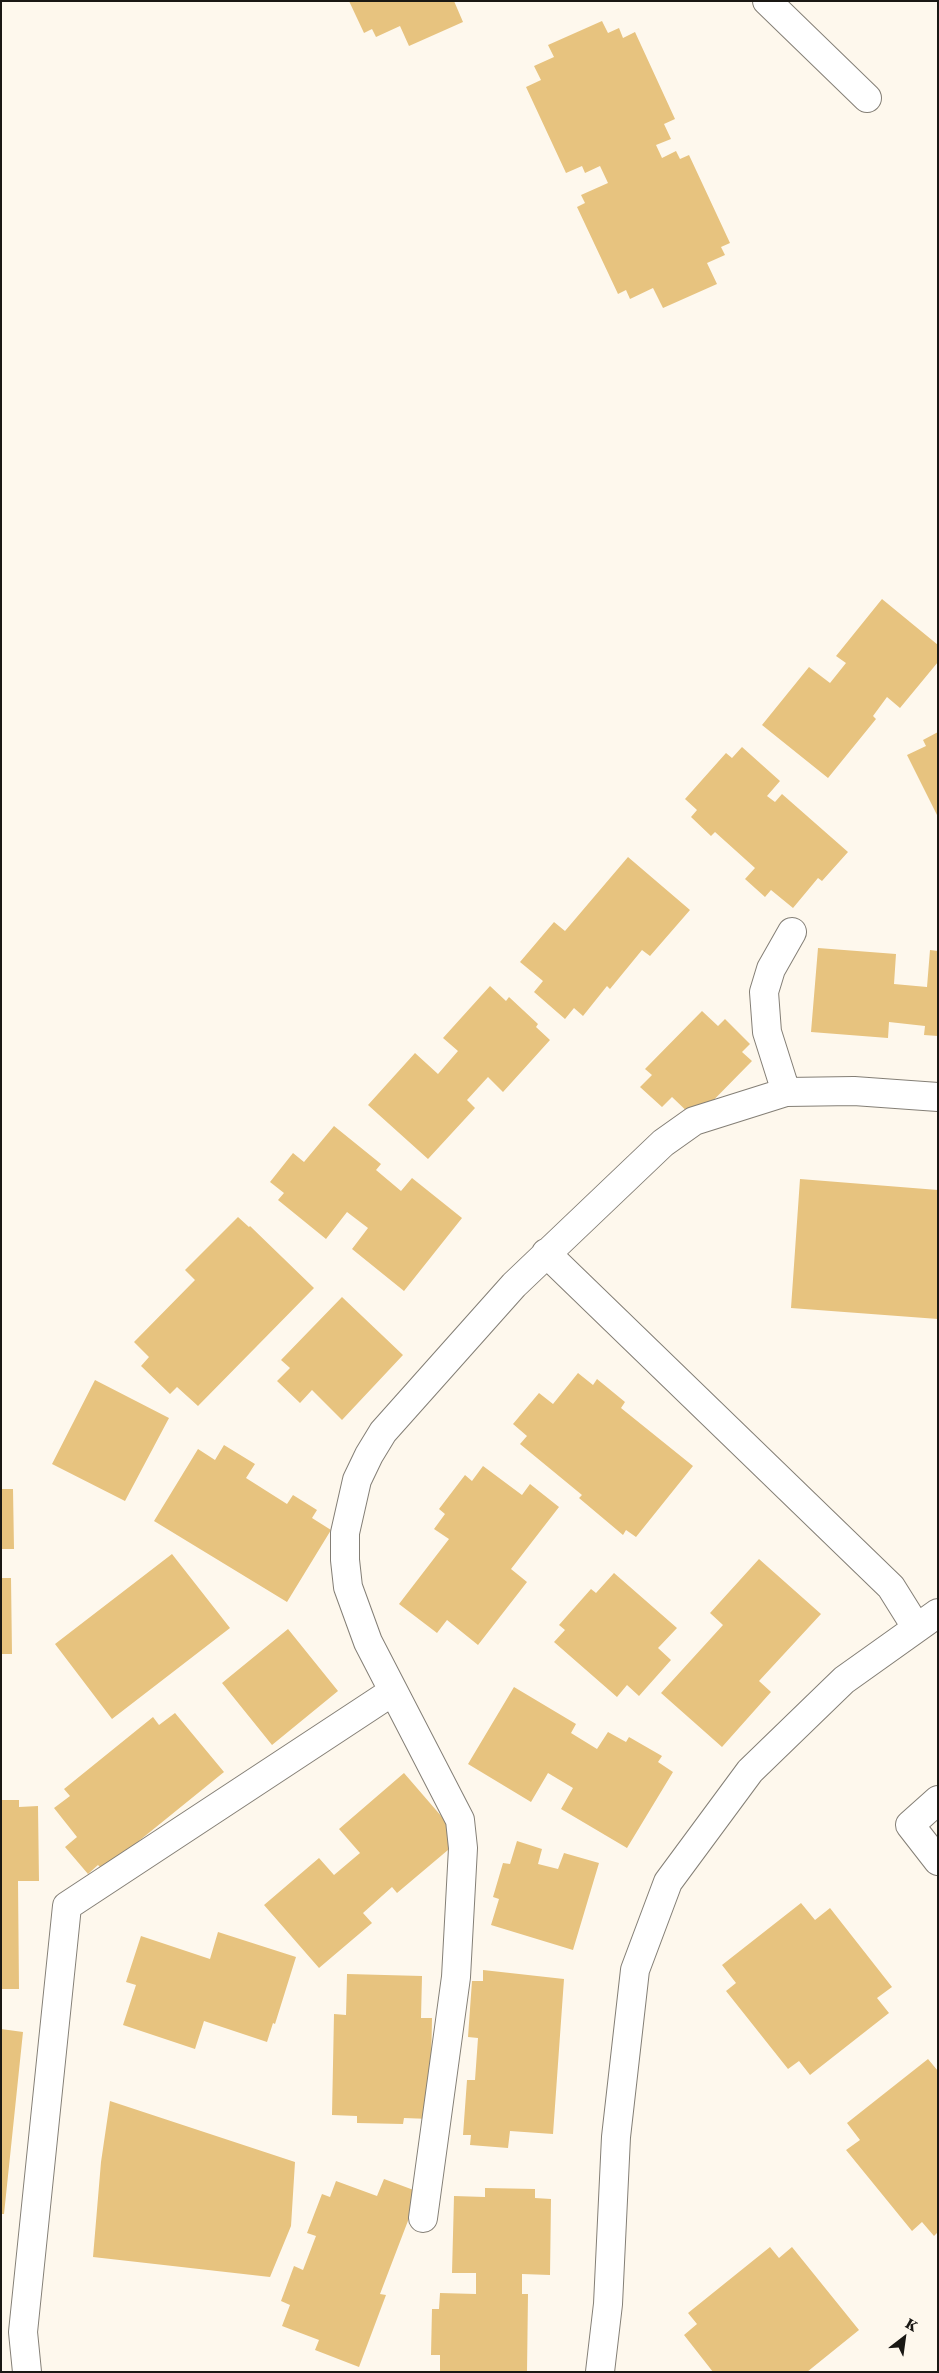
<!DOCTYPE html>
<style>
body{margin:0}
#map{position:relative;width:939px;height:2373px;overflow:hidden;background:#fef8ed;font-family:"Roboto Serif",serif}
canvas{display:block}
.frame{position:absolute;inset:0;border:2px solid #1a1814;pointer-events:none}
.north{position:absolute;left:879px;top:2313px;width:50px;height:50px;-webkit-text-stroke:4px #fef8ed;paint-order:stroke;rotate:30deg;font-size:14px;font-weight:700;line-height:20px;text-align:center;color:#1a1814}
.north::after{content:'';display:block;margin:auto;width:18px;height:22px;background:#1a1814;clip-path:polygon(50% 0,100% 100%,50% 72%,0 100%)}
</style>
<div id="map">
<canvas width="939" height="2373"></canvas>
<div class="frame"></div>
<div class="north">K</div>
</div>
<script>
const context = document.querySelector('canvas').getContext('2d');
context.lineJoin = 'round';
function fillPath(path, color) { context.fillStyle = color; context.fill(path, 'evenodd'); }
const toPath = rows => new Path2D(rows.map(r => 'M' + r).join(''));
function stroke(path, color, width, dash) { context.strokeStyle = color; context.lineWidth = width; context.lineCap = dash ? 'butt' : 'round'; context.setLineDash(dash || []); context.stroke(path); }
const building = toPath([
 [349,1,454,1,463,22,409,46,400,26,376,37,372,29,364,33],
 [602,21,608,33,619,28,623,38,635,32,675,119,664,124,671,139,656,145,662,158,676,151,680,159,689,155,730,243,721,247,725,255,707,263,717,284,663,308,653,288,630,299,626,290,618,294,577,207,585,203,581,195,608,183,600,166,585,173,582,166,566,173,526,87,541,80,534,66,554,57,548,45],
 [882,599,938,645,938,662,900,708,887,697,873,716,876,719,828,778,762,725,809,667,830,683,846,663,836,656],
 [938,732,938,817,907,755,926,746,923,740],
 [742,747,780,781,767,796,775,802,782,794,848,852,822,881,818,878,793,908,771,890,765,897,745,879,755,868,715,832,711,836,691,817,697,810,685,799,726,753,732,758],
 [628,857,690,910,650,956,642,950,610,989,607,986,583,1016,574,1008,565,1019,534,992,543,981,520,962,554,922,565,931],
 [818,948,896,954,894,984,927,987,930,950,938,951,938,1036,924,1035,925,1026,889,1022,888,1038,811,1032],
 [490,986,506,1001,509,997,538,1024,536,1027,550,1040,503,1092,488,1077,467,1100,475,1108,428,1159,368,1105,415,1053,438,1074,458,1051,443,1038],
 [702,1011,718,1026,725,1019,750,1044,742,1052,752,1061,695,1119,672,1097,662,1107,640,1087,652,1075,645,1069],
 [334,1126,381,1164,376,1170,401,1191,412,1178,462,1218,404,1291,352,1249,368,1228,347,1212,326,1239,278,1200,284,1193,270,1182,293,1153,304,1162],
 [800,1179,938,1190,938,1319,791,1308],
 [238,1217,249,1227,250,1226,314,1288,198,1406,177,1387,170,1394,141,1366,149,1357,134,1342,195,1280,185,1270],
 [342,1297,403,1355,342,1420,312,1390,300,1403,277,1381,290,1368,281,1360],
 [578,1373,593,1385,597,1379,625,1402,621,1408,693,1466,636,1537,626,1530,623,1535,579,1498,582,1495,520,1444,527,1436,513,1424,539,1393,553,1404],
 [95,1380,169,1418,125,1501,52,1464],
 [224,1445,255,1464,246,1478,287,1504,293,1495,317,1510,312,1518,331,1530,287,1602,154,1521,198,1449,215,1460],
 [483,1466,522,1495,530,1484,559,1507,511,1569,527,1582,478,1645,447,1620,437,1633,399,1604,449,1539,434,1529,445,1514,439,1509,465,1475,472,1481],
 [1,1489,13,1489,14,1549,1,1549],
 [172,1554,230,1628,112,1719,55,1644],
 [759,1559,821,1614,759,1681,771,1692,722,1747,661,1693,723,1625,710,1613],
 [614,1573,677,1628,658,1648,671,1660,639,1696,627,1685,617,1697,554,1642,565,1630,559,1625,591,1589,596,1593],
 [1,1578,11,1578,12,1654,1,1654],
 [288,1629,338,1691,272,1745,222,1683],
 [514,1687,576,1724,571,1733,597,1749,608,1732,626,1742,629,1737,662,1756,658,1762,673,1772,627,1848,561,1809,573,1788,548,1773,531,1802,468,1764],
 [175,1713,224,1772,103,1870,98,1865,88,1874,65,1847,77,1837,54,1808,70,1796,64,1789,153,1717,159,1725],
 [404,1773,461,1839,397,1893,392,1887,363,1913,372,1923,319,1968,264,1905,319,1858,334,1875,360,1853,339,1829],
 [1,1800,19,1800,19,1807,38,1806,39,1881,18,1881,19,1989,1,1989],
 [517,1841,542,1849,538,1864,558,1869,564,1853,599,1863,573,1950,491,1925,499,1899,493,1897,503,1863,510,1864],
 [801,1903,815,1920,830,1908,892,1987,877,1998,889,2013,810,2075,799,2061,788,2069,726,1991,736,1983,722,1965],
 [218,1932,296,1957,275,2024,273,2023,267,2042,204,2021,195,2049,123,2025,136,1985,126,1982,141,1936,210,1959],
 [483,1970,564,1979,553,2134,510,2131,508,2148,470,2145,471,2135,463,2135,467,2080,475,2080,478,2038,468,2037,472,1981,483,1981],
 [347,1974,422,1976,421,2018,432,2018,430,2119,404,2118,403,2124,357,2123,357,2116,332,2115,334,2014,346,2015],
 [1,2029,23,2032,4,2214,1,2214],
 [928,2059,938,2071,938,2232,934,2236,922,2222,912,2231,846,2150,860,2140,847,2123],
 [110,2101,295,2162,291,2226,270,2277,93,2257,101,2162],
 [384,2179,419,2192,380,2294,386,2295,359,2367,315,2350,319,2340,282,2326,290,2305,281,2301,294,2266,303,2270,316,2236,307,2233,322,2194,330,2197,336,2181,377,2196],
 [485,2188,535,2189,535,2198,551,2199,550,2275,522,2274,522,2294,528,2294,527,2372,440,2372,440,2355,431,2355,432,2309,439,2309,440,2293,476,2294,476,2273,452,2273,454,2196,485,2197],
 [770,2247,779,2258,792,2247,859,2330,807,2372,713,2372,684,2335,697,2324,688,2313]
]);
const minor = toPath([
 [767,1,867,98],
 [786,1092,767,1032,764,992,771,969,792,932],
 [546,1253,891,1587,916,1627],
 [938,1800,910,1825,938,1861],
 [423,2218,456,1977,463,1848,460,1820,368,1642,348,1587,345,1560,345,1533,357,1480,369,1455,383,1432,514,1285,663,1143,694,1121,786,1092,854,1091,938,1097],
 [27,2372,23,2332,67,1906,392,1692],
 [600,2372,608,2304,616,2137,635,1970,668,1882,750,1771,844,1680,938,1613]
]);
fillPath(building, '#e7c37f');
stroke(minor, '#847f76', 30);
stroke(minor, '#fff', 28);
</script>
